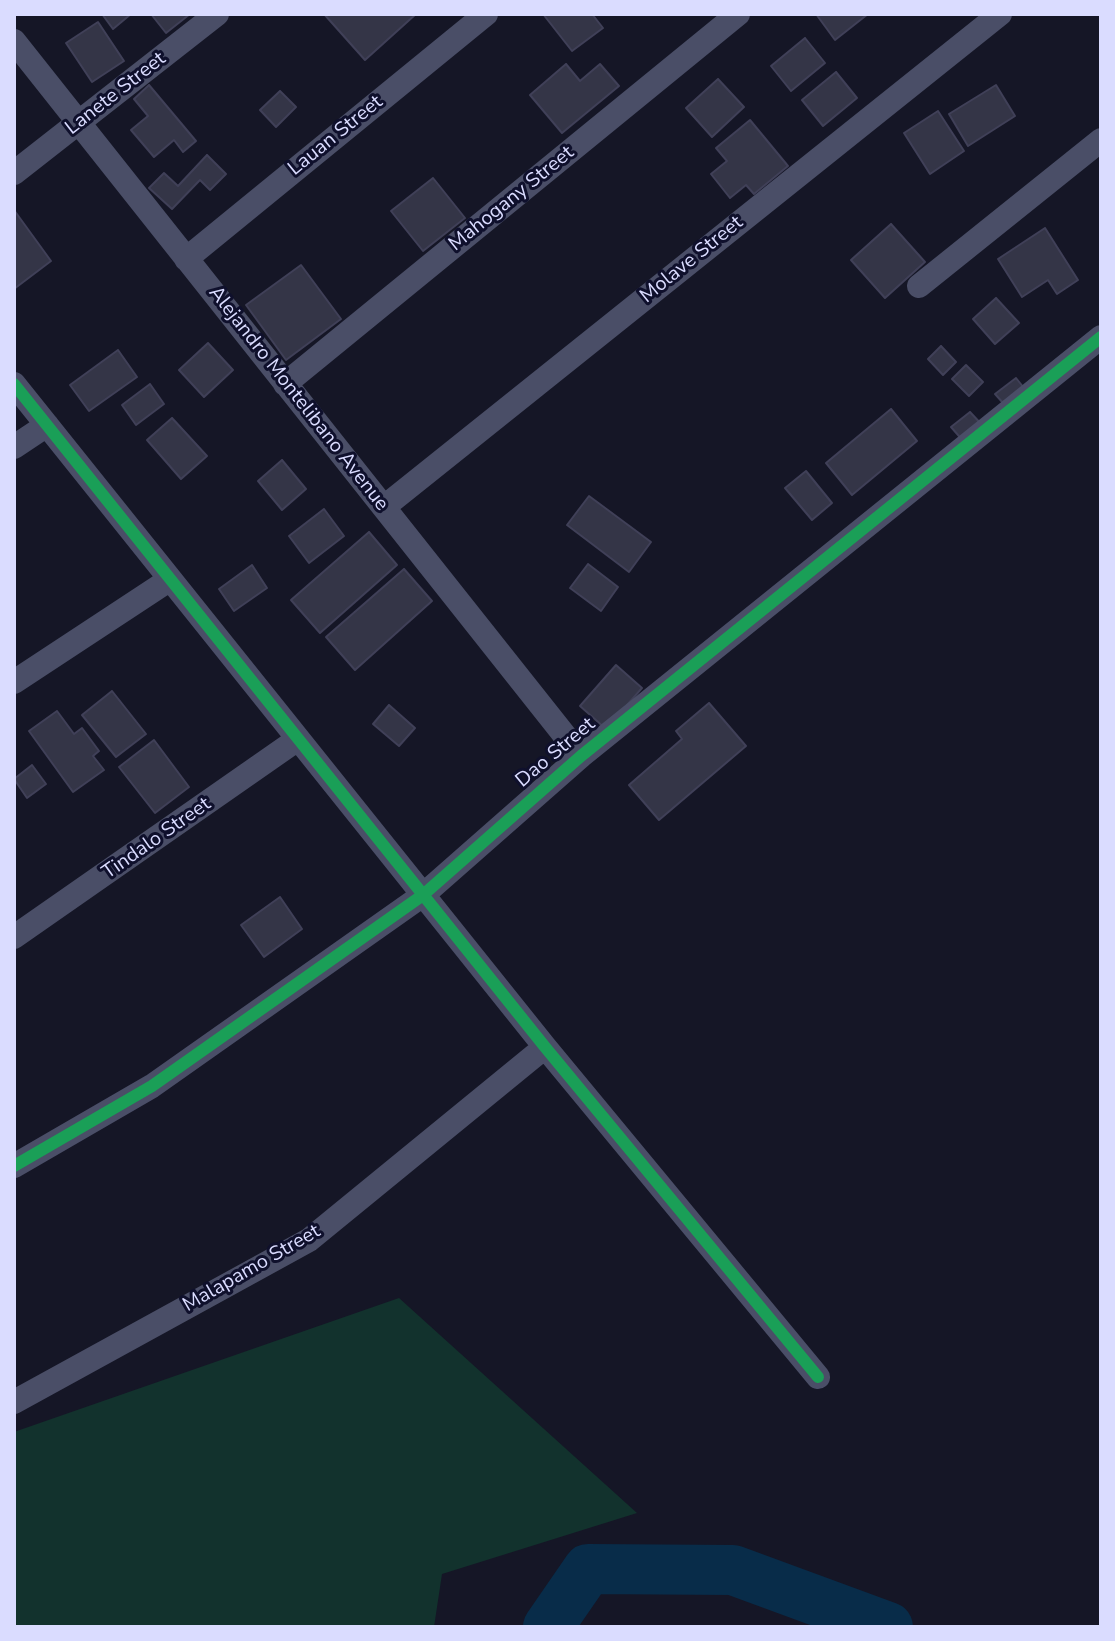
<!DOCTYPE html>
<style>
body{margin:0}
#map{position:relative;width:1115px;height:1641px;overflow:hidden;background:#151626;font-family:"Nunito Sans",sans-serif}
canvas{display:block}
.frame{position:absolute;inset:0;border:16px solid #dadcff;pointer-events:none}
</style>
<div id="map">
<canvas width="1115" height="1641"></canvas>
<div class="frame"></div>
</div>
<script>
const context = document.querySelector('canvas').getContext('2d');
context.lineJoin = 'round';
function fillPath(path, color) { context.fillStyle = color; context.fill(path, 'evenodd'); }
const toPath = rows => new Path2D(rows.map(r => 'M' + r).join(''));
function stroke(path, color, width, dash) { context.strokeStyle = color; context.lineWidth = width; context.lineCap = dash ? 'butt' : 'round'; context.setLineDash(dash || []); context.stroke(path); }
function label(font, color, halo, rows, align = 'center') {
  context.font = font + ' "Nunito Sans",sans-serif'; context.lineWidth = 6; context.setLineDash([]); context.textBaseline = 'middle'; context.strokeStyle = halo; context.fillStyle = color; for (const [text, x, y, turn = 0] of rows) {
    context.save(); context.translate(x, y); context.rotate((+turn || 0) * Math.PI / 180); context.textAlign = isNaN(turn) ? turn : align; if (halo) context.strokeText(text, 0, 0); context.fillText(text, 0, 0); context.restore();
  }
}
const green = toPath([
 [399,1298,637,1513,442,1574,434,1627,14,1627,14,1432]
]);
const river = toPath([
 [548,1627,588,1569,733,1570,888,1627]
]);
const building = toPath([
 [102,14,131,14,113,29,102,14],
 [151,14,190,14,166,33,151,14],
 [324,14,416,14,365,60,324,14],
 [543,14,592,14,603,28,572,51,543,14],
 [816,14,868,14,835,40,816,14],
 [98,22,124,61,92,82,66,43,98,22],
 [805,38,825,63,791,91,771,66,805,38],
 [566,64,580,81,600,64,619,86,562,133,530,95,566,64],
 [836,72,857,98,823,126,802,100,836,72],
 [718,79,744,107,712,137,686,108,718,79],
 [149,85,196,141,183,152,174,140,154,157,131,130,148,116,134,99,149,85],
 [996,85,1015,116,968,146,949,114,996,85],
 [280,91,296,107,276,127,260,110,280,91],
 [938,111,964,151,930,174,904,133,938,111],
 [750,120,788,166,754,194,746,185,730,198,711,174,727,161,716,148,750,120],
 [207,155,226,174,210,190,200,180,172,209,149,188,164,173,178,186,207,155],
 [433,178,465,218,423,251,391,211,433,178],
 [14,210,51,261,14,289,14,210],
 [891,224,925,262,885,298,851,260,891,224],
 [1045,228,1078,280,1057,294,1048,280,1022,297,998,259,1045,228],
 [301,265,341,319,286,360,246,305,301,265],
 [996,298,1019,323,995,344,973,319,996,298],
 [208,343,233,370,204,397,179,370,208,343],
 [941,346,956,362,943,375,928,359,941,346],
 [118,350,137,377,89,411,70,385,118,350],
 [966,365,983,382,969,396,952,379,966,365],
 [1016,378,1024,388,1004,404,995,394,1016,378],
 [150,384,164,404,136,425,122,405,150,384],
 [891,409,917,441,852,495,826,463,891,409],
 [970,412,984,427,965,443,951,427,970,412],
 [172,418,207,456,181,479,147,440,172,418],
 [282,460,306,489,282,510,258,481,282,460],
 [806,471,832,503,812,520,785,488,806,471],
 [589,496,651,542,629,572,567,525,589,496],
 [324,509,344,536,309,563,289,536,324,509],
 [369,532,397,565,320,633,291,600,369,532],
 [588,564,618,587,601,611,570,588,588,564],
 [252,565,267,588,234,611,219,589,252,565],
 [404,569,432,601,355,670,326,637,404,569],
 [616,665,642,688,606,729,580,706,616,665],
 [112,691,146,734,116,757,82,715,112,691],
 [709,703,746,746,659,820,629,785,682,739,676,731,709,703],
 [389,705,415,728,399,746,373,724,389,705],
 [57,711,74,734,82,728,99,751,93,756,104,770,73,792,29,731,57,711],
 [154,740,189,787,155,813,119,767,154,740],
 [32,765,46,784,27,798,14,779,32,765],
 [280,897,302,929,264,957,241,925,280,897]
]);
const street = toPath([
 [14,41,581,756],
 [14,173,217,14],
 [186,259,486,14],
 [919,286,1101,140],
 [14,384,545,1047,818,1377],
 [285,384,738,14],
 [14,447,47,425],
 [384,507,1000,14],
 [14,682,169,580],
 [14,937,298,739],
 [14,1166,152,1086,423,895,581,756,1101,337],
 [14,1402,309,1240,545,1047]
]);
const cycleway = toPath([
 [14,384,545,1047,818,1377],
 [14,1166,152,1086,423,895,581,756,1101,337]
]);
const streetNames = [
 ["Lanete Street",116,94,-38],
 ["Lauan Street",336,136,-39],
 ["Mahogany Street",512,199,-39],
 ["Molave Street",692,260,-39],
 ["Alejandro Montelibano Avenue",298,399,52],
 ["Dao Street",556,753,-40],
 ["Tindalo Street",157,839,-35],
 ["Malapamo Street",252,1269,-30]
];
fillPath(green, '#12322d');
stroke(river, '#082c49', 50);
fillPath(building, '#343547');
stroke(building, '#404058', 2);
stroke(street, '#4a4e67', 24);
stroke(cycleway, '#1a9f57', 12);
label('20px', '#dadcff', '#0f102c', streetNames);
</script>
